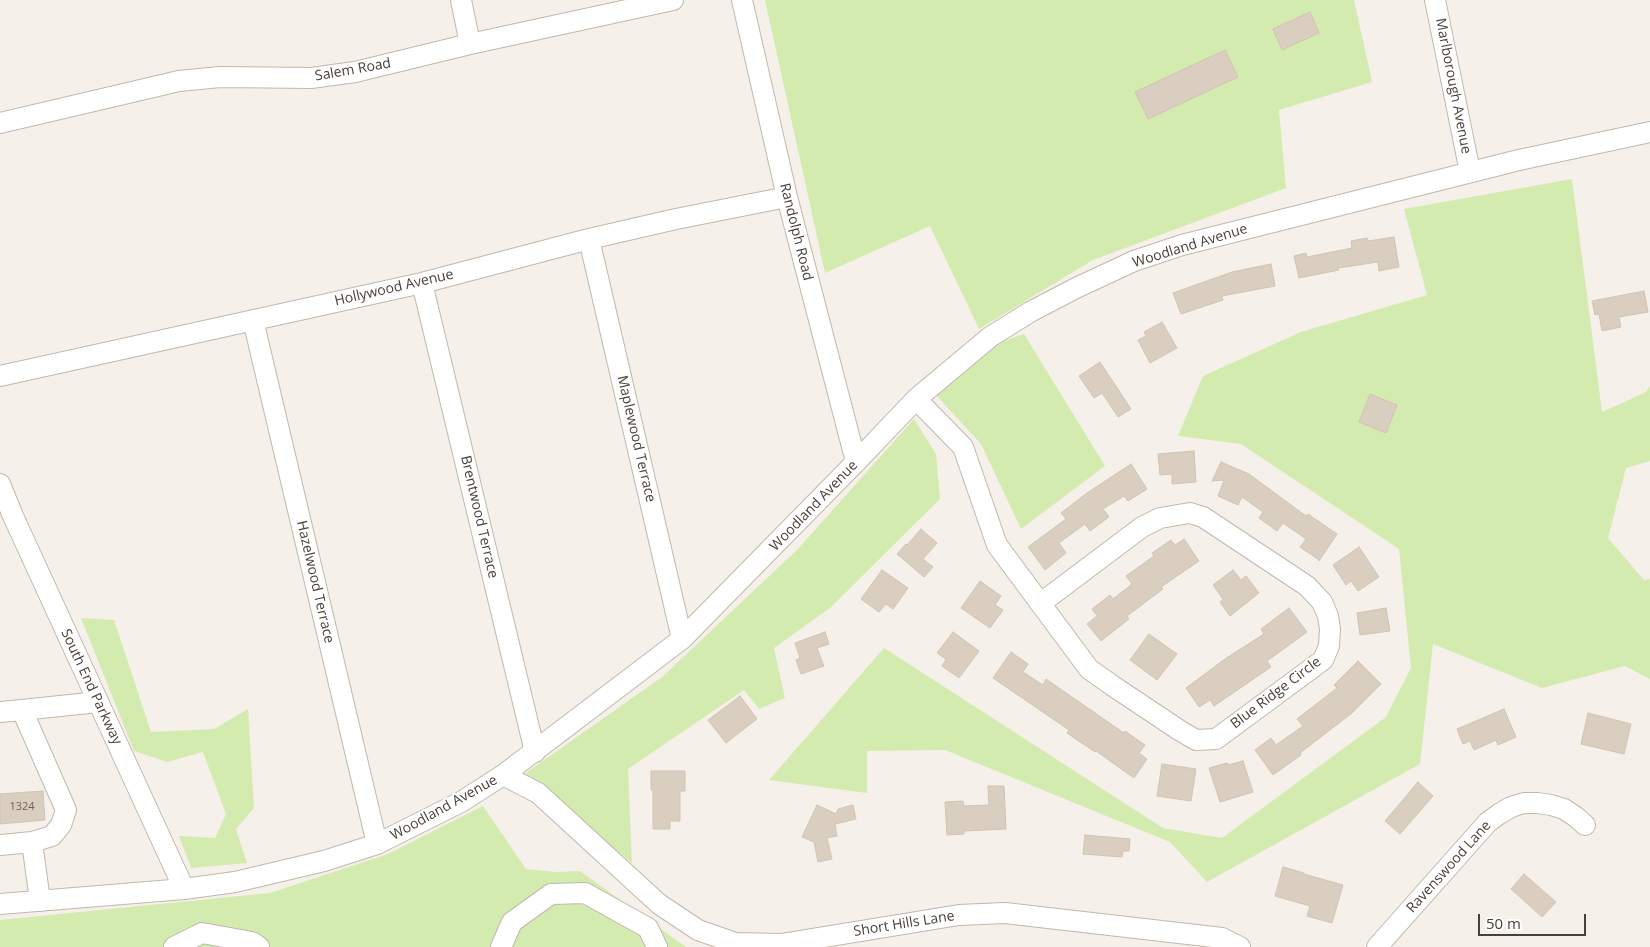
<!DOCTYPE html>
<style>
body{margin:0}
#map{position:relative;width:1650px;height:947px;overflow:hidden;background:#f5f0e9;font-family:"Open Sans",sans-serif}
canvas{display:block}
.scale{position:absolute;left:1478px;top:914px;width:108px;height:22px;box-sizing:border-box;border:2px solid #494137;border-top:0;padding-left:6px;font-size:15px;line-height:18px;white-space:nowrap;color:#494137;-webkit-text-stroke:4px #fff;paint-order:stroke}
</style>
<div id="map">
<canvas width="1650" height="947"></canvas>
<div class="scale">50 m</div>
</div>
<script>
const context = document.querySelector('canvas').getContext('2d');
context.lineJoin = 'round';
function fillPath(path, color) { context.fillStyle = color; context.fill(path, 'evenodd'); }
const toPath = rows => new Path2D(rows.map(r => 'M' + r).join(''));
function stroke(path, color, width, dash) { context.strokeStyle = color; context.lineWidth = width; context.lineCap = dash ? 'butt' : 'round'; context.setLineDash(dash || []); context.stroke(path); }
function label(font, color, halo, rows, align = 'center') {
  context.font = font + ' "Open Sans",sans-serif'; context.lineWidth = 4; context.setLineDash([]); context.textBaseline = 'middle'; context.strokeStyle = halo; context.fillStyle = color; for (const [text, x, y, turn = 0] of rows) {
    context.save(); context.translate(x, y); context.rotate((+turn || 0) * Math.PI / 180); context.textAlign = isNaN(turn) ? turn : align; if (halo) context.strokeText(text, 0, 0); context.fillText(text, 0, 0); context.restore();
  }
}
const green = toPath([
 [765,0,1354,0,1372,82,1279,110,1286,188,1093,260,979,329,930,226,825,273],
 [1572,179,1602,412,1646,392,1650,386,1650,461,1626,468,1608,538,1644,580,1650,579,1650,679,1625,666,1542,688,1433,644,1420,764,1207,882,1170,842,945,750,867,751,867,793,769,780,884,648,1163,828,1222,838,1386,717,1411,668,1399,549,1241,444,1178,436,1203,376,1301,332,1427,295,1404,209],
 [1024,334,1105,466,1021,529,981,444,935,394,995,344],
 [914,419,936,454,940,499,830,608,774,648,785,698,759,709,744,690,628,769,632,863,523,775,662,677,798,549],
 [81,618,114,620,151,732,214,729,248,709,254,808,236,829,247,863,191,868,179,836,215,838,226,814,203,752,167,762,134,751],
 [483,806,526,869,557,872,580,871,686,947,0,947,0,920,270,893,388,854]
]);
const building = toPath([
 [1310,12,1319,33,1282,50,1273,29,1310,12],
 [1225,50,1238,77,1148,119,1135,92,1225,50],
 [1394,237,1399,267,1379,271,1378,262,1338,268,1339,270,1299,278,1294,256,1306,253,1307,257,1352,248,1351,241,1367,238,1368,241,1394,237],
 [1271,264,1275,286,1222,296,1223,300,1181,314,1173,293,1232,272,1271,264],
 [1644,291,1648,312,1619,317,1621,327,1602,331,1599,314,1595,315,1592,301,1644,291],
 [1162,322,1177,348,1150,363,1138,340,1146,336,1144,332,1162,322],
 [1100,362,1131,409,1118,417,1102,393,1094,398,1079,376,1100,362],
 [1370,394,1397,405,1386,433,1359,422,1370,394],
 [1194,451,1196,482,1172,484,1172,474,1160,475,1158,454,1194,451],
 [1221,462,1249,474,1306,516,1308,514,1337,534,1319,561,1319,560,1300,547,1306,539,1283,523,1277,531,1259,518,1263,512,1242,497,1238,505,1218,496,1224,480,1212,481,1221,462],
 [1131,464,1147,489,1128,501,1124,496,1103,509,1109,517,1090,531,1085,524,1059,543,1066,553,1045,570,1028,547,1066,519,1061,513,1087,493,1131,464],
 [921,529,937,543,923,559,933,567,924,577,897,554,906,544,907,545,921,529],
 [1184,539,1199,561,1161,587,1163,589,1127,616,1129,619,1101,641,1087,624,1097,616,1092,609,1110,595,1113,599,1132,584,1126,576,1154,556,1152,553,1171,540,1175,545,1184,539],
 [1359,547,1379,577,1358,591,1351,581,1346,585,1333,565,1359,547],
 [882,570,908,588,893,609,886,604,879,612,861,599,882,570],
 [1233,570,1241,580,1246,576,1259,593,1230,616,1220,602,1223,599,1213,585,1233,570],
 [980,581,1001,596,995,605,1003,610,990,628,961,608,980,581],
 [1289,608,1307,632,1267,661,1271,667,1214,706,1210,700,1199,707,1186,688,1225,659,1264,634,1261,629,1289,608],
 [1386,608,1390,631,1360,635,1357,613,1386,608],
 [825,632,829,644,817,648,824,666,801,674,796,660,800,658,795,643,825,632],
 [953,632,979,651,959,678,942,666,946,659,937,653,953,632],
 [1149,634,1177,654,1157,680,1130,660,1149,634],
 [1011,652,1028,664,1023,672,1043,685,1046,679,1124,733,1125,731,1145,745,1139,753,1147,759,1134,778,1096,751,1095,752,1067,733,1069,730,993,678,1011,652],
 [1358,661,1381,684,1352,713,1300,753,1301,755,1273,775,1255,750,1271,738,1276,745,1303,726,1297,719,1337,688,1334,685,1358,661],
 [740,696,757,719,726,743,708,720,740,696],
 [1504,709,1516,737,1498,745,1496,740,1474,750,1470,741,1463,744,1457,729,1504,709],
 [1588,713,1631,724,1624,754,1581,744,1588,713],
 [1243,761,1253,792,1220,802,1209,768,1227,763,1228,765,1243,761],
 [1162,764,1196,769,1191,801,1157,796,1162,764],
 [651,771,685,771,685,791,680,791,680,821,670,821,670,829,653,829,653,790,651,790,651,771],
 [1418,782,1433,796,1400,834,1385,821,1418,782],
 [988,786,1004,786,1006,829,964,831,964,834,947,835,945,802,963,801,964,806,989,805,988,786],
 [43,791,45,820,0,824,0,794,43,791],
 [817,805,836,814,838,809,853,805,856,819,835,824,837,836,827,838,832,859,818,862,814,842,802,837,817,805],
 [1085,835,1130,839,1129,851,1123,851,1122,857,1083,854,1085,835],
 [1283,867,1304,873,1304,874,1343,885,1332,923,1307,916,1310,906,1275,896,1283,867],
 [1524,874,1556,902,1542,917,1511,889,1524,874]
]);
const minor = toPath([
 [461,0,470,44],
 [742,0,787,197,856,462],
 [1435,0,1470,172],
 [0,123,179,81,220,77,311,78,355,72,470,44,673,0],
 [589,239,682,639],
 [422,283,535,752],
 [253,320,377,844],
 [0,376,422,283,589,239,676,219,787,197],
 [916,399,963,447,997,545,1089,669,1113,686,1179,730,1196,740,1216,739,1323,660,1329,646,1330,629,1328,616,1322,602,1307,586,1203,517,1190,513,1160,518,1142,527,1041,603],
 [0,484,13,516,184,889],
 [22,710,98,702],
 [0,712,22,710,66,810,61,825,52,836,32,842,40,901],
 [503,775,538,793,659,904,698,930,735,943,781,944,959,915,1005,913,1222,938,1240,947],
 [0,845,32,842],
 [0,904,184,889,235,882,324,861,377,844,461,802,503,775,682,639,856,462,916,399,990,337,1030,312,1076,288,1134,261,1182,245,1519,160,1650,132],
 [174,947,202,933,252,942,259,947],
 [501,947,512,922,551,894,585,893,648,928,657,947],
 [1377,947,1488,822,1499,814,1511,807,1524,803,1538,803,1551,805,1564,809,1576,817,1585,825]
]);
const numberNames = [
 ["1324",22,807]
];
const streetNames = [
 ["Salem Road",353,70,-10],
 ["Marlborough Avenue",1453,86,79],
 ["Randolph Road",796,232,76],
 ["Woodland Avenue",1190,246,-17],
 ["Hollywood Avenue",394,288,-13],
 ["Maplewood Terrace",636,439,77],
 ["Woodland Avenue",814,506,-46],
 ["Brentwood Terrace",479,517,77],
 ["Hazelwood Terrace",315,582,77],
 ["South End Parkway",91,687,65],
 ["Blue Ridge Circle",1276,693,-37],
 ["Woodland Avenue",444,808,-29],
 ["Ravenswood Lane",1449,867,-48],
 ["Short Hills Lane",904,924,-9]
];
fillPath(green, '#d4ebb0');
fillPath(building, '#dacec0');
stroke(building, '#d2c3b0', 1);
stroke(minor, '#c1b8ab', 22);
stroke(minor, '#fff', 20);
label('11px', '#6d6459', null, numberNames);
label('14px', '#494137', '#fff', streetNames);
</script>
